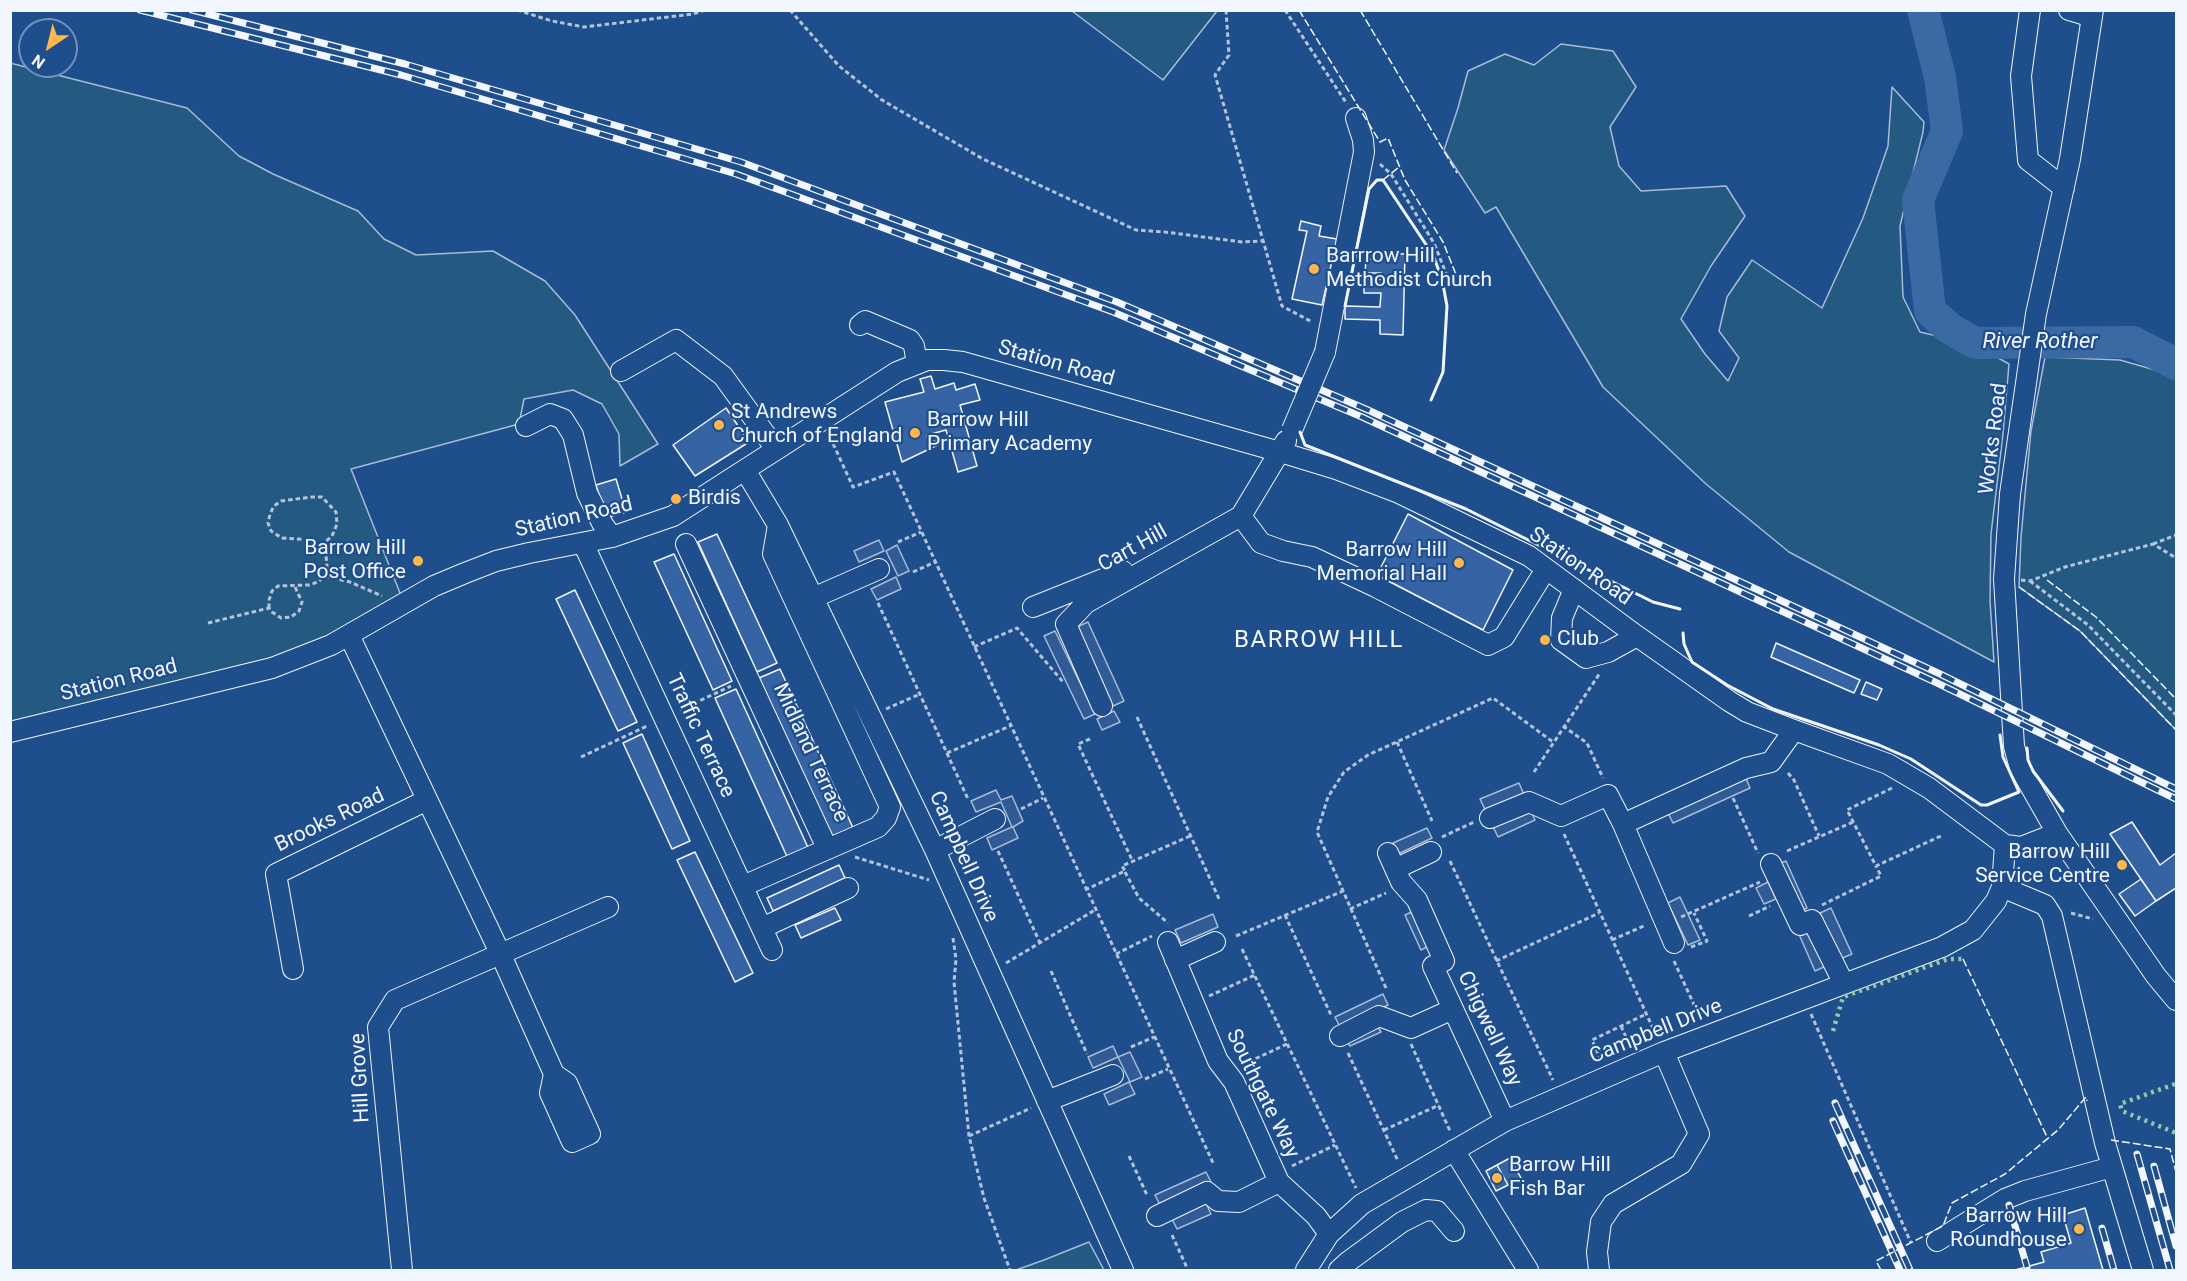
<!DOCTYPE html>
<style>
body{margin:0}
#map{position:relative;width:2187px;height:1281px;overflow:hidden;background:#1f4e8c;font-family:Roboto,sans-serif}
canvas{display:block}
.frame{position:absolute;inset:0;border:12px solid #f2f6ff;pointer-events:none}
.north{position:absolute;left:18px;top:18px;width:60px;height:60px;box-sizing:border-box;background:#1f4e8c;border:2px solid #7391ba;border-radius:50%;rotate:215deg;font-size:16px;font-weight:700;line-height:24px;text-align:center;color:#f2f6ff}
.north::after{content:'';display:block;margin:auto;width:21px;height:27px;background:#ffb74d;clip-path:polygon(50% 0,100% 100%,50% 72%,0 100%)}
</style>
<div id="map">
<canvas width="2187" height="1281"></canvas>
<div class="frame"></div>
<div class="north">N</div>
</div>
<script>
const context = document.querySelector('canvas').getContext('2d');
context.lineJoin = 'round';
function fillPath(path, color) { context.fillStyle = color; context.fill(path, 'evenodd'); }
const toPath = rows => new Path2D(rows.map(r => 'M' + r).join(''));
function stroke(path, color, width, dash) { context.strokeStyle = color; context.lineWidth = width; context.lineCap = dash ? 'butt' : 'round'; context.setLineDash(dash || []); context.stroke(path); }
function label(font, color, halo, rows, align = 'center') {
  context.font = font + ' Roboto,sans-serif'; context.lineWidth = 4.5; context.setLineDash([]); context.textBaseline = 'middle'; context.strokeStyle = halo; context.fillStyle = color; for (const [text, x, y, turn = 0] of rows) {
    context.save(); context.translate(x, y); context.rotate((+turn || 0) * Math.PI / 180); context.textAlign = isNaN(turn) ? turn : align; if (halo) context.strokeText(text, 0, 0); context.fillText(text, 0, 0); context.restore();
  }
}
const green = toPath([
 [1072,11,1217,11,1163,80,1072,11],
 [1561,44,1613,51,1636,87,1610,127,1619,166,1641,191,1726,186,1745,216,1711,266,1681,319,1705,354,1728,381,1739,358,1719,331,1727,297,1752,260,1822,308,1863,218,1888,146,1892,87,1924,122,1923,132,1900,226,1903,297,1920,332,1975,345,2009,364,2003,434,1991,534,1990,601,1994,662,1789,552,1706,484,1603,387,1496,207,1485,213,1444,150,1458,108,1468,71,1505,54,1534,65,1561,44],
 [10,63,187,108,239,156,273,174,358,211,384,239,416,255,493,251,545,281,575,315,658,444,620,466,619,434,602,404,573,390,524,399,519,424,351,469,402,598,299,652,11,723,10,63],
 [2045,357,2120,360,2176,376,2176,730,2080,631,2019,587,2021,537,2031,431,2045,357],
 [1089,1242,1104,1270,1016,1270,1044,1260,1089,1242]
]);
const parking = toPath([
 [879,540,884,551,859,562,854,551,879,540],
 [897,545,909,571,898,576,886,551,897,545],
 [896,577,901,589,877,600,871,589,896,577],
 [1088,622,1124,701,1113,706,1077,627,1088,622],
 [1055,631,1095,714,1084,719,1044,636,1055,631],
 [1114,711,1120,722,1102,730,1097,719,1114,711],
 [1745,776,1750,788,1673,823,1667,811,1745,776],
 [1519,783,1535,820,1498,837,1480,799,1519,783],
 [996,790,1001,800,1012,796,1023,821,1013,827,1018,838,992,850,987,838,1012,827,1001,802,976,812,971,801,996,790],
 [1427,828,1432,838,1398,854,1393,843,1427,828],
 [1786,861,1807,908,1800,911,1778,864,1786,861],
 [1768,882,1776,899,1764,904,1756,888,1768,882],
 [1680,897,1700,940,1688,945,1668,903,1680,897],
 [1831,908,1852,954,1840,959,1820,913,1831,908],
 [1416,910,1431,945,1421,950,1405,915,1416,910],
 [1213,914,1218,927,1181,943,1175,930,1213,914],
 [1809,927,1826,966,1815,971,1798,932,1809,927],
 [1383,994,1388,1005,1340,1027,1335,1017,1383,994],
 [1378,1027,1381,1032,1350,1046,1347,1041,1378,1027],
 [1113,1046,1118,1057,1130,1052,1142,1077,1130,1082,1118,1057,1093,1068,1088,1057,1113,1046],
 [1129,1082,1135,1094,1109,1105,1104,1094,1129,1082],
 [1206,1172,1211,1182,1160,1205,1155,1195,1206,1172],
 [1206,1203,1211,1214,1177,1229,1172,1219,1206,1203]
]);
const river = toPath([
 [1923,10,1940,77,1947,131,1918,200,1930,311,1949,328,1975,343,2133,342,2176,364]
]);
const building = toPath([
 [1301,221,1321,226,1319,236,1337,239,1322,305,1292,299,1307,231,1299,230,1301,221],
 [1382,253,1405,254,1403,335,1380,334,1380,320,1345,319,1345,306,1380,307,1381,293,1364,293,1364,279,1381,279,1381,273,1365,273,1366,259,1382,260,1382,253],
 [931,376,935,389,954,383,956,390,975,384,980,400,960,405,977,466,958,472,946,430,927,435,929,444,940,438,942,443,902,462,885,402,924,392,920,379,931,376],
 [726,408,749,442,695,476,673,445,726,408],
 [616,479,626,512,606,518,596,485,616,479],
 [1408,514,1513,570,1483,630,1377,575,1408,514],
 [717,534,777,663,757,672,698,542,717,534],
 [674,554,732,681,713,690,654,562,674,554],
 [575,590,637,722,618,731,556,599,575,590],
 [1776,643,1860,680,1854,693,1771,657,1776,643],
 [780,669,854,830,834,840,759,678,780,669],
 [1866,682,1882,689,1877,700,1861,694,1866,682],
 [736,689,810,852,789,861,715,698,736,689],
 [642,734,690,841,672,849,623,743,642,734],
 [2132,822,2160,865,2176,853,2176,888,2156,901,2110,834,2132,822],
 [695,852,753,973,735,982,677,860,695,852],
 [839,865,845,878,773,911,767,898,839,865],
 [2141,879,2156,901,2135,916,2119,894,2141,879],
 [835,908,841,920,801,938,795,925,835,908],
 [1510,1158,1521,1178,1508,1185,1497,1165,1510,1158],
 [1497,1165,1508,1185,1496,1191,1486,1171,1497,1165],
 [2085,1208,2103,1270,2015,1270,2044,1262,2041,1252,2071,1243,2063,1215,2085,1208]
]);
const path = toPath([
 [517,10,552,21,584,27,693,14,705,10],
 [790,10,839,66,882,100,983,159,1136,230,1165,232,1242,242,1262,241],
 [1226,10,1229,55,1215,75,1282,306,1312,322],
 [1285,10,1347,104],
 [1380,164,1391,174,1434,243,1451,286],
 [830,437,853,487,894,472,1214,1165],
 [898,542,921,532],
 [2153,544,2176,535],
 [321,546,332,536,337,524,336,512,322,497,312,497,281,501,274,506,270,514,268,523,271,531,282,538,312,540,318,543,326,555,327,567,325,576],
 [913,572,935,562],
 [2021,580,2030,581,2065,567,2153,544,2176,558],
 [2030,581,2088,625,2176,715],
 [878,603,968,799],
 [269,608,269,600,272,591,278,586,309,585,318,582,325,576,350,582,382,596],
 [208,623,269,608,272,612,281,618,291,617,299,611,302,602,295,587],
 [974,647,1017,628,1063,682],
 [886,709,920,694],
 [680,710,731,686],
 [1137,717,1220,901],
 [1563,726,1587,743,1603,778],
 [1090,739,1078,744,1133,862],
 [1397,742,1432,821],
 [947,753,1010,726],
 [581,757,647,726],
 [1534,772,1600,673],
 [1788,773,1794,780,1819,836],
 [1892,788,1847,810,1876,866,1943,835],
 [1733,798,1758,853],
 [1021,809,1043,798],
 [1564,834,1656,1035],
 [1442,837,1474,822],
 [998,851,1040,943],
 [1787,851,1853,822],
 [855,857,929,880],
 [1450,861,1553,1080],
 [1125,872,1139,898,1168,923],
 [1085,890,1125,871,1122,866,1190,836],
 [1822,905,1881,876,1876,866],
 [1350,909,1386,893],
 [2071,913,2093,919],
 [1285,915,1331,1015],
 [1749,916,1770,906],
 [1681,917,1760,882],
 [1236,936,1343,891],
 [953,938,956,959,954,982,969,1136,984,1198,1010,1270],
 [1612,940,1646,925],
 [1691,947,1707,941,1694,913],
 [1242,949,1356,1188],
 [1116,954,1152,936],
 [1496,961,1599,913],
 [1674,961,1701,1020],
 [1006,963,1095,910],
 [1051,971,1087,1054],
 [1386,988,1317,832,1328,797,1344,772,1368,755,1493,698,1553,742],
 [1209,996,1255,975],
 [1811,1014,1911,1243],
 [1621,1026,1630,1046],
 [1411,1044,1450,1131],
 [1131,1047,1154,1037],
 [1348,1053,1398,1161],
 [1601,1060,1592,1040,1646,1014],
 [1242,1065,1287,1044],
 [1145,1079,1168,1069],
 [1384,1130,1439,1105],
 [969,1136,1031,1108],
 [1129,1156,1147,1195],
 [1292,1166,1335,1145],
 [1172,1235,1188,1270]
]);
const minor = toPath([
 [2030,10,2021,76,2028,160,2064,188],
 [2069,10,2092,17],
 [2093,10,2070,159,2036,314,2010,494,2004,579,2014,746,2020,768,2057,833,2156,976,2176,1000],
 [860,325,865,321,910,340,914,346,917,364],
 [1325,352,1364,152,1363,140,1356,118],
 [621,371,676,340,723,376,776,449],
 [526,426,550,414,563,419,573,435,587,493,602,523,612,537],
 [745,470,778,525,935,850,1123,1270],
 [1241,516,1261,543,1283,551,1312,557,1376,587,1488,645,1504,637,1546,569],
 [583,543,772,950],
 [686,544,827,848],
 [1574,589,1562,618,1561,640,1586,658,1608,652,1637,636],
 [813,598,879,569],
 [1033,607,1123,571],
 [349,635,501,955,554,1074,567,1083,590,1134,572,1142,550,1093,554,1074],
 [1102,706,1066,624,1086,603,1241,516,1286,441],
 [10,732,272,668,331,645,434,586,465,573,496,561,529,553,612,537,673,516,897,372,927,360,944,360,963,362,1280,452,1336,469,1399,493,1529,556,1637,636,1729,701,1747,712,1794,730,1888,764,1929,788,2005,845,2021,847,2057,833],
 [1490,818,1529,802,1561,816,1608,795,1623,824,1674,943],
 [1623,824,1746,768,1771,762,1794,730],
 [935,850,995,819],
 [1388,853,1401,882,1417,900,1444,961,1433,966,1505,1121],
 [1771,864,1800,925,1812,920,1844,984],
 [1395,869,1431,852],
 [743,886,878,827,886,818,890,807,773,554,778,525],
 [2002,887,2045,905,2052,916,2105,1143,2143,1270],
 [762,928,848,888],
 [1168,942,1218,1061,1234,1082,1279,1182,1316,1216,1329,1234],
 [1175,960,1215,942],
 [293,969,276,874,427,800],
 [1340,1036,1379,1016,1411,1028,1453,1009],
 [1047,1101,1113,1075],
 [1454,1150,1528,1270],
 [1157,1216,1207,1192,1218,1201,1239,1202,1279,1182],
 [1937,1241,2005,1199,2025,1191,2112,1167],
 [402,1270,378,1027,395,1000,608,907],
 [1306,1270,1329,1234,1362,1204,1505,1121,1664,1052,1942,947,1973,930,1996,901,2002,887,2005,845],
 [1339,1270,1349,1261,1402,1222,1426,1210,1437,1211,1454,1231],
 [1599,1270,1597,1252,1601,1222,1613,1204,1681,1164,1699,1134,1664,1052]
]);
const rail = toPath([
 [140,10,401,75,736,174,1113,312,1362,417,1935,682,2176,799],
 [192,10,405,64,741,162,1117,302,1368,410,1938,673,2176,789],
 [1835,1103,1910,1270],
 [1833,1121,1900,1270],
 [2137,1154,2170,1270],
 [2154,1166,2176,1246],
 [2009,1205,2027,1267],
 [2102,1228,2114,1270]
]);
const minorBridge = toPath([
 [1292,430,1325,352]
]);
const hedge = toPath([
 [1833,1031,1843,997,1948,959,1963,959],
 [2175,1084,2120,1104,2122,1111,2176,1133]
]);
const fence = toPath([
 [1299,10,1380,142,1388,138,1405,180,1443,242,1457,277],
 [1360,10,1457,173],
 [1383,180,1399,167],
 [2047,580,2096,617,2176,699],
 [2019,587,2080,631,2176,730],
 [1963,959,2048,1139],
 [2111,1140,2170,1149,2176,1172],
 [1881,1270,1876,1261,1943,1226,1952,1203,2005,1174,2058,1130,2086,1097,2087,1101]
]);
const wall = toPath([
 [1345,306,1369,189,1377,180,1383,180,1433,255,1442,279,1447,306,1443,372,1431,400],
 [1300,432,1305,445,1466,509,1653,602,1680,609],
 [1683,633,1684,644,1692,662,1727,685,1773,709,1879,745,1911,759,1981,805,1987,805,2019,792,2003,757,2000,735],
 [2027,748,2028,760,2033,771,2063,811]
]);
const markers = [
 [1314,269,6,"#ffb74d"],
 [719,425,6,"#ffb74d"],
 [915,433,6,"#ffb74d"],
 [676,499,6,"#ffb74d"],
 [418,561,6,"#ffb74d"],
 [1459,563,6,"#ffb74d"],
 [1545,640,6,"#ffb74d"],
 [2122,865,6,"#ffb74d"],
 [1497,1178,6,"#ffb74d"],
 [2079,1229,6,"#ffb74d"]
];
const poiNames = [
 ["Barrrow Hill",1326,257],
 ["Methodist Church",1326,281],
 ["St Andrews",731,413],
 ["Church of England",731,437],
 ["Barrow Hill",927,421],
 ["Primary Academy",927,445],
 ["Birdis",688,499],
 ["Barrow Hill",406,549,"right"],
 ["Post Office",406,573,"right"],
 ["Barrow Hill",1447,551,"right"],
 ["Memorial Hall",1447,575,"right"],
 ["Club",1557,640],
 ["Barrow Hill",2110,853,"right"],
 ["Service Centre",2110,877,"right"],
 ["Barrow Hill",1509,1166],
 ["Fish Bar",1509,1190],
 ["Barrow Hill",2067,1217,"right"],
 ["Roundhouse",2067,1241,"right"]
];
const streetNames = [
 ["Station Road",1056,364,16],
 ["Works Road",1994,439,-83],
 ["Station Road",574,518,-13],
 ["Cart Hill",1133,549,-29],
 ["Station Road",1580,567,35],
 ["Station Road",119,681,-14],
 ["Traffic Terrace",700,736,65],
 ["Midland Terrace",810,753,65],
 ["Brooks Road",330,821,-26],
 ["Campbell Drive",963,857,66],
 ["Chigwell Way",1489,1029,65],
 ["Campbell Drive",1656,1032,-22],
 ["Hill Grove",361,1078,-93],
 ["Southgate Way",1262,1094,64]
];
const waterNames = [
 ["River Rother",2040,342]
];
const quarterNames = [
 ["BARROW HILL",1319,641]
];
fillPath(green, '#245a82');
stroke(green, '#a8bbd7', 1.5);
fillPath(parking, '#305b95');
stroke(parking, '#a8bbd7', 1.5);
stroke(river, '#3b69a3', 32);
fillPath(building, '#3563a3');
stroke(building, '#f2f6ff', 1.5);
stroke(minor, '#f2f6ff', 22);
stroke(path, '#b3c4dc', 3, [4.5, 3]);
stroke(minor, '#1f4e8c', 20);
stroke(rail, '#f2f6ff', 7);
stroke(rail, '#1f4e8c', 4.5, [14]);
stroke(minorBridge, '#f2f6ff', 22, []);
stroke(minorBridge, '#1f4e8c', 20);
stroke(hedge, '#97c8a6', 4.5, [3, 4.5]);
stroke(fence, '#f2f6ff', 1.5, [8, 3]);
stroke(wall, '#f2f6ff', 3);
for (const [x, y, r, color] of markers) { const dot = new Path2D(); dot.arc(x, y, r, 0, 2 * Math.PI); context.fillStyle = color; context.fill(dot); stroke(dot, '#1f4e8c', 2); }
label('21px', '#f2f6ff', '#1f4e8c', poiNames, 'left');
label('21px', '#f2f6ff', '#1f4e8c', streetNames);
label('italic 22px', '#f2f6ff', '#1f4e8c', waterNames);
context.letterSpacing = '1.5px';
label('24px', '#f2f6ff', '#1f4e8c', quarterNames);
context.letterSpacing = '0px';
</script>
